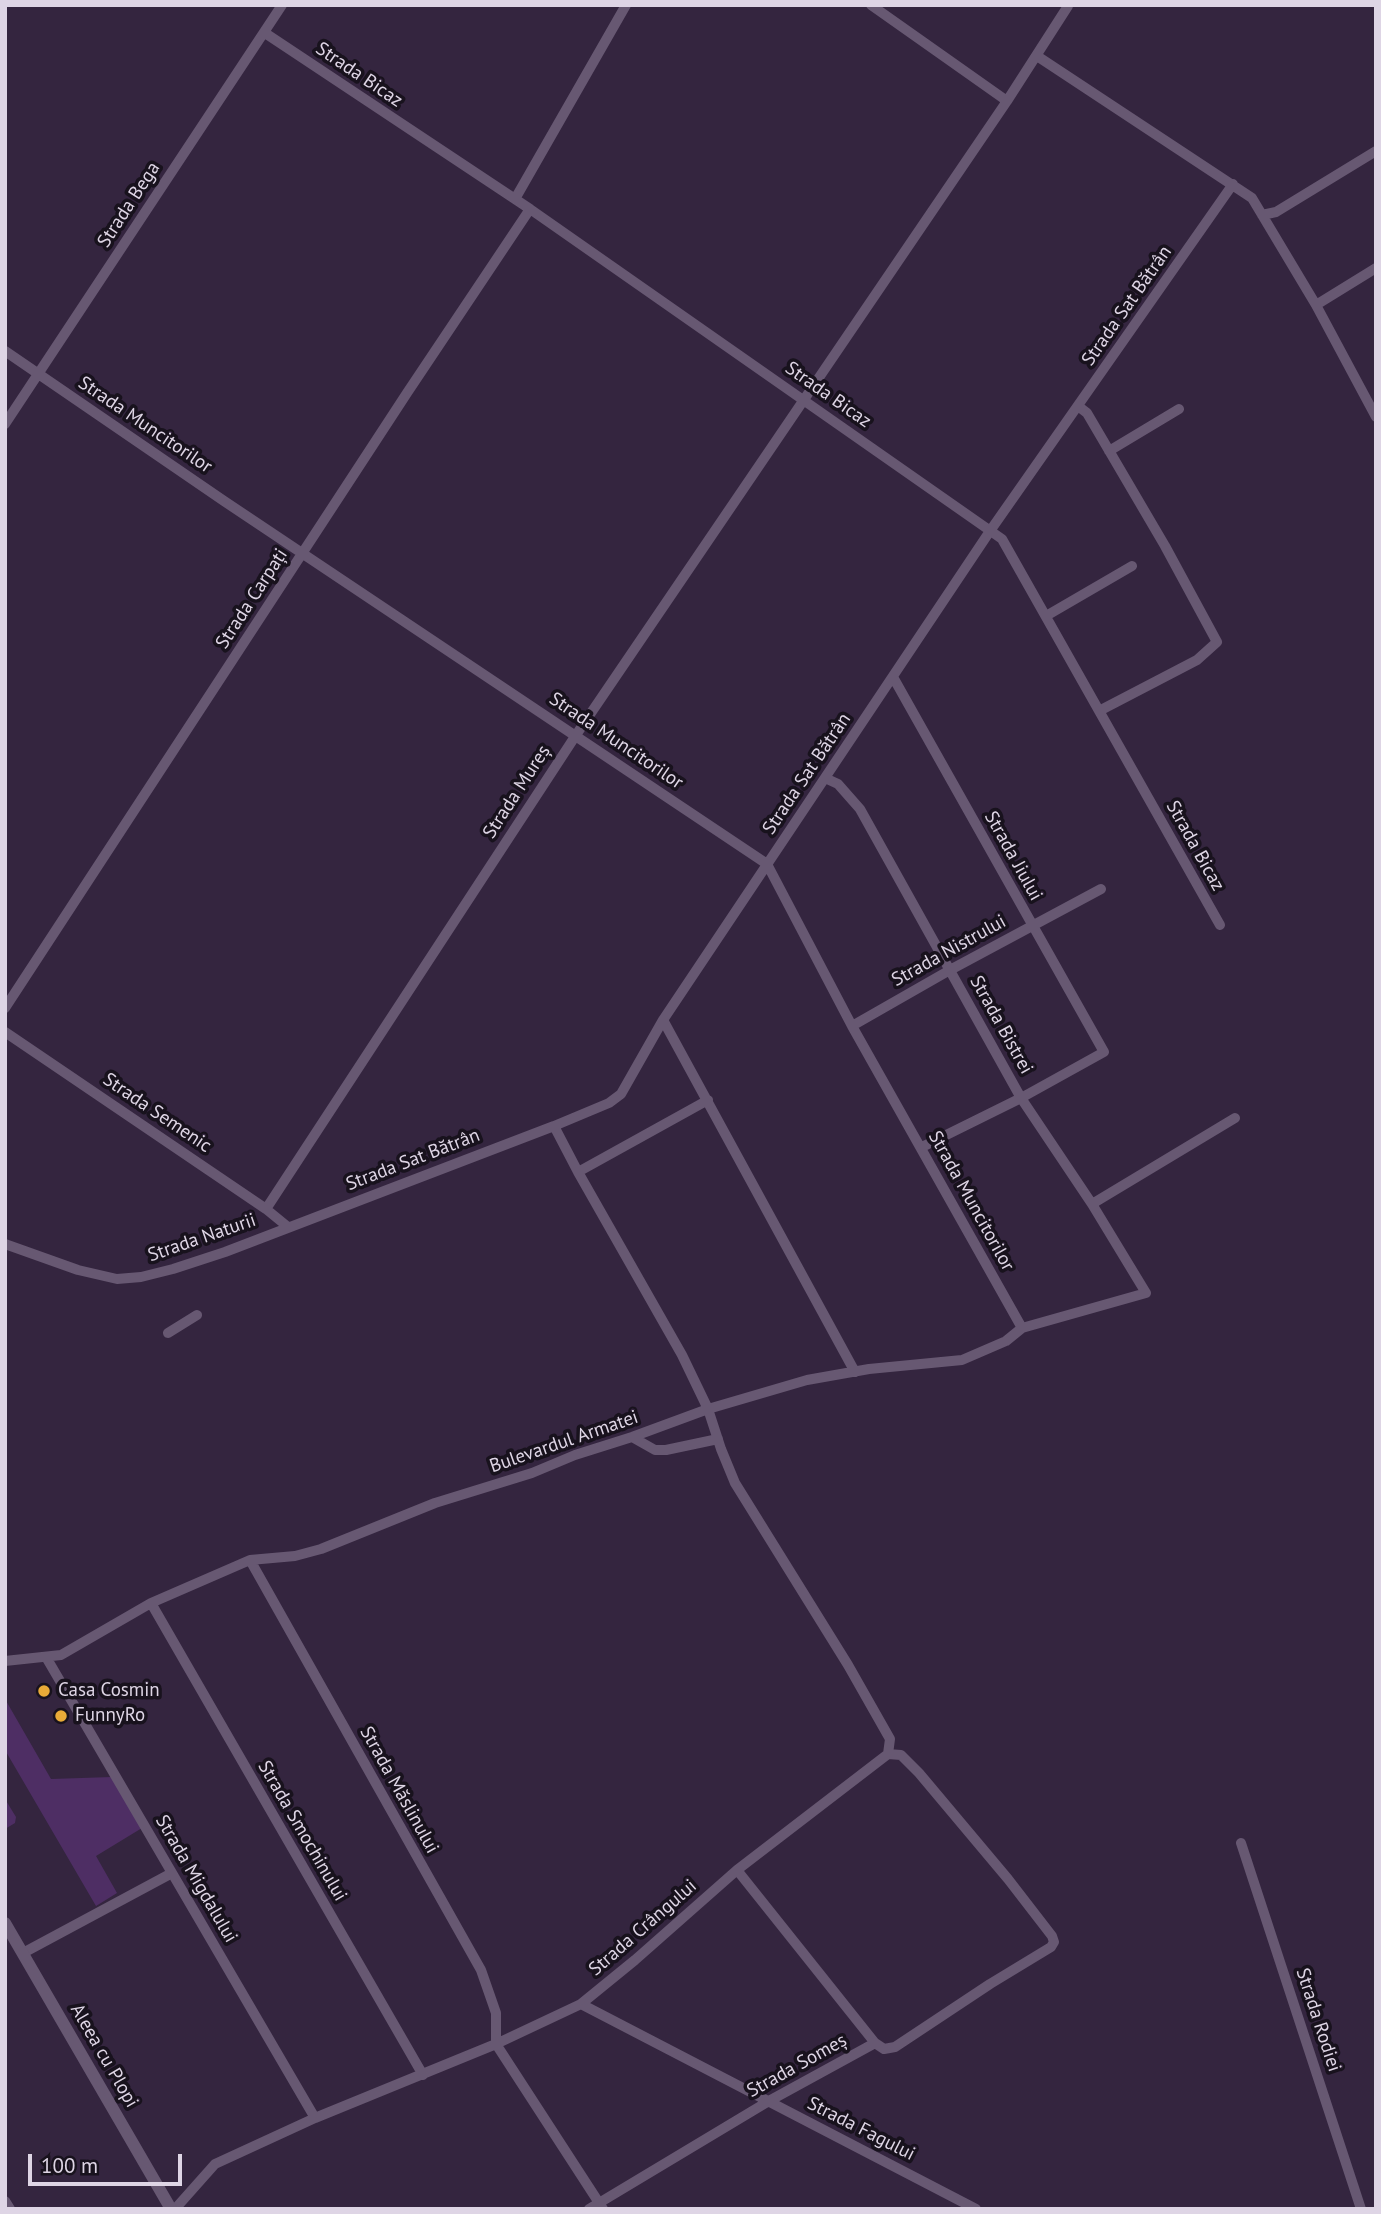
<!DOCTYPE html>
<meta charset="utf-8">
<style>
body{margin:0}
#map{position:relative;width:1381px;height:2214px;overflow:hidden;background:#34253f;font-family:"PT Sans",sans-serif}
canvas{display:block}
.frame{position:absolute;inset:0;border:7px solid #ded5e5;pointer-events:none}
.scale{position:absolute;left:28px;top:2154px;width:154px;height:32px;box-sizing:border-box;border:4px solid #ded5e5;border-top:0;padding-left:9px;font-size:21px;line-height:24px;white-space:nowrap;color:#ded5e5;-webkit-text-stroke:5px #18121d;paint-order:stroke}
</style>
<div id="map">
<canvas width="1381" height="2214"></canvas>
<div class="frame"></div>
<div class="scale">100 m</div>
</div>
<script>
const context = document.querySelector('canvas').getContext('2d');
context.lineJoin = 'round';
function fillPath(path, color) { context.fillStyle = color; context.fill(path, 'evenodd'); }
const toPath = rows => new Path2D(rows.map(r => 'M' + r).join(''));
function stroke(path, color, width, dash) { context.strokeStyle = color; context.lineWidth = width; context.lineCap = dash ? 'butt' : 'round'; context.setLineDash(dash || []); context.stroke(path); }
function label(font, color, halo, rows, align = 'center') {
  context.font = font + ' "PT Sans",sans-serif'; context.lineWidth = 7; context.setLineDash([]); context.textBaseline = 'middle'; context.strokeStyle = halo; context.fillStyle = color; for (const [text, x, y, turn = 0] of rows) {
    context.save(); context.translate(x, y); context.rotate((+turn || 0) * Math.PI / 180); context.textAlign = isNaN(turn) ? turn : align; if (halo) context.strokeText(text, 0, 0); context.fillText(text, 0, 0); context.restore();
  }
}
const green = toPath([
 [5,1699,51,1779,112,1777,142,1828,96,1856,117,1893,96,1906,5,1750],
 [5,1799,16,1817,15,1823,5,1829]
]);
const minor = toPath([
 [871,5,1007,101],
 [265,33,530,209,1002,539,1220,925],
 [1037,56,1252,198,1316,305,1376,268],
 [515,199,626,5],
 [1262,215,1276,212,1376,151],
 [1316,305,1376,417],
 [5,351,224,501,767,864,852,1026,1022,1328],
 [1078,406,1087,413,1165,546,1217,642,1197,660,1099,711],
 [5,424,282,5],
 [1109,451,1179,409],
 [1046,616,1132,566],
 [893,677,1104,1052,1021,1098,922,1147],
 [5,1008,407,393,530,209],
 [663,1020,855,1372],
 [852,1026,950,970,1101,889],
 [5,1032,266,1209,288,1227],
 [554,1126,578,1172,682,1355,708,1409,721,1449,735,1483,848,1665,890,1739,888,1754],
 [578,1172,708,1100],
 [1092,1204,1235,1118],
 [266,1209,576,735,1007,101,1068,6],
 [5,1244,78,1270,117,1279,141,1277,173,1269,225,1252,554,1126,609,1103,621,1094,663,1020,990,531,1233,184],
 [168,1333,197,1315],
 [632,1437,655,1450,666,1450,718,1439],
 [250,1560,481,1970,496,2013,496,2044],
 [151,1603,423,2075],
 [46,1657,315,2118],
 [5,1661,61,1655,151,1603,250,1560,295,1556,321,1549,435,1503,532,1473,575,1455,632,1437,708,1409,807,1380,869,1369,962,1360,1006,1341,1022,1328,1146,1293,1092,1204,1021,1098,860,809,838,784,825,778],
 [1241,1843,1361,2209],
 [23,1953,172,1873],
 [581,2004,976,2209],
 [496,2044,603,2209],
 [5,2201,10,2209],
 [175,2209,215,2164,315,2118,496,2044,581,2004,635,1960,737,1870,888,1754,901,1755,919,1773,1008,1879,1052,1936,1054,1942,1051,1947,990,1984,895,2047,884,2049,875,2043,737,1870],
 [589,2209,769,2101,875,2043]
]);
const tertiary = toPath([
 [5,1923,171,2209]
]);
const markers = [
 [44,1691,7,"#e9ab38"],
 [61,1716,7,"#e9ab38"]
];
const streetNames = [
 ["Strada Bicaz",359,75,34],
 ["Strada Bega",129,205,-57],
 ["Strada Sat Bătrân",1127,306,-55],
 ["Strada Bicaz",828,395,35],
 ["Strada Muncitorilor",145,425,34],
 ["Strada Carpați",252,599,-57],
 ["Strada Muncitorilor",616,741,34],
 ["Strada Sat Bătrân",807,774,-56],
 ["Strada Mureș",517,792,-57],
 ["Strada Bicaz",1195,846,61],
 ["Strada Jiului",1013,856,61],
 ["Strada Nistrului",949,951,-29],
 ["Strada Bistrei",1001,1025,61],
 ["Strada Semenic",157,1113,34],
 ["Strada Sat Bătrân",413,1160,-21],
 ["Strada Muncitorilor",971,1201,61],
 ["Strada Naturii",202,1238,-19],
 ["Bulevardul Armatei",564,1442,-19],
 ["Strada Măslinului",399,1790,61],
 ["Strada Smochinului",302,1831,60],
 ["Strada Migdalului",196,1879,60],
 ["Strada Crângului",643,1928,-41],
 ["Strada Rodiei",1318,2020,72],
 ["Aleea cu Plopi",104,2056,60],
 ["Strada Someș",797,2066,-29],
 ["Strada Fagului",861,2129,27]
];
const poiNames = [
 ["Casa Cosmin",58,1691],
 ["FunnyRo",75,1716]
];
fillPath(green, '#4e2e64');
stroke(minor, '#675872', 10);
stroke(tertiary, '#675872', 12);
for (const [x, y, r, color] of markers) { const dot = new Path2D(); dot.arc(x, y, r, 0, 2 * Math.PI); context.fillStyle = color; context.fill(dot); stroke(dot, '#18121d', 2.5); }
label('19px', '#ded5e5', '#18121d', streetNames);
label('19px', '#ded5e5', '#18121d', poiNames, 'left');
</script>
